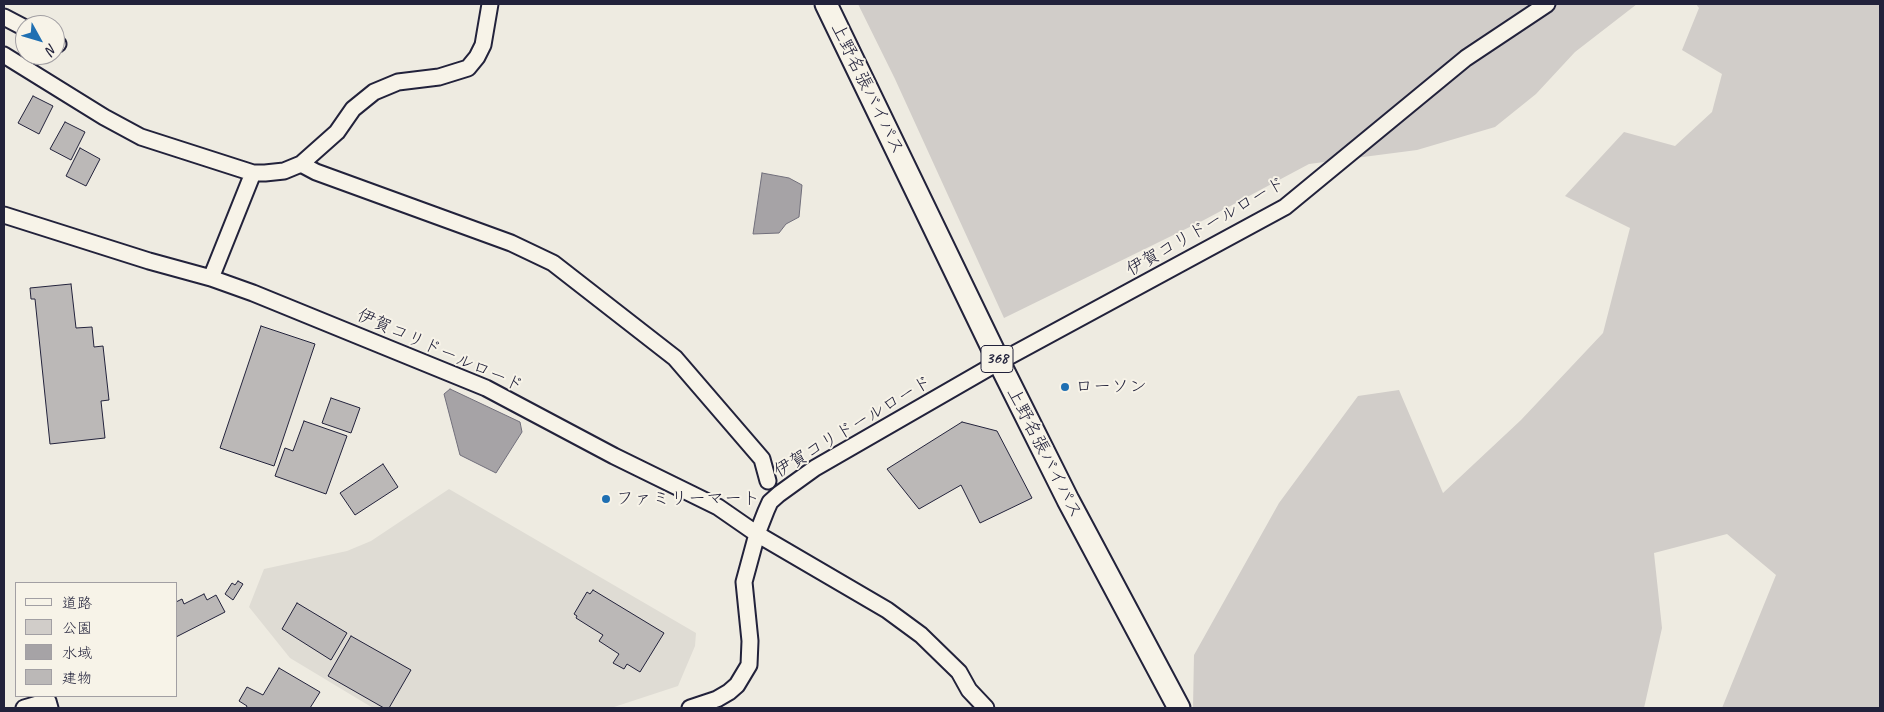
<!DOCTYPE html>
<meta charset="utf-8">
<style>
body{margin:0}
#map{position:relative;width:1884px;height:712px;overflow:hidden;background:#eeebe1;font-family:Caveat,"Klee One",sans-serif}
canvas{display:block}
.frame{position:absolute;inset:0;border:5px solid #22223b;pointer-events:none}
.legend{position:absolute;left:15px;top:582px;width:162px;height:115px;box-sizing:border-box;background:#f7f3e8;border:1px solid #a29fa3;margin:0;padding:6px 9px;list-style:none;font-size:15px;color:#22223b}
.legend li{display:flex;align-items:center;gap:10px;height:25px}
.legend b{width:25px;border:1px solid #a29fa3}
.north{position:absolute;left:15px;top:15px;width:50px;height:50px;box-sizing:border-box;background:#f7f3e8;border:1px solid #a29fa3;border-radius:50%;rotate:129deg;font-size:14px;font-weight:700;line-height:20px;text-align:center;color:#22223b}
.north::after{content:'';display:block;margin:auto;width:18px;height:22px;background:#1f6fb2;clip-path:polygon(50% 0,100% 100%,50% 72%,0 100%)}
</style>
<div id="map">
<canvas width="1884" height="712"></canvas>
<div class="frame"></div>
<ul class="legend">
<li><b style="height:6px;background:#f7f3e8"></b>道路</li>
<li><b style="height:14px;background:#d1cdc9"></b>公園</li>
<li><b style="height:14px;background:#a6a3a6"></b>水域</li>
<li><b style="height:14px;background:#bbb8b7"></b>建物</li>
</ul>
<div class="north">N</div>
</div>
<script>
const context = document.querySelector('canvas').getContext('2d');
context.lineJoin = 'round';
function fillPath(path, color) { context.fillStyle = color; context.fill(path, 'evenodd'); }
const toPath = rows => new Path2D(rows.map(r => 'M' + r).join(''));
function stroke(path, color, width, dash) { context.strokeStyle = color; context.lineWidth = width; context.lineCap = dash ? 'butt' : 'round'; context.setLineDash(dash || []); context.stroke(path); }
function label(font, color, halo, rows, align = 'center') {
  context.font = font + ' Caveat,"Klee One",sans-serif'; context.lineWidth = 4; context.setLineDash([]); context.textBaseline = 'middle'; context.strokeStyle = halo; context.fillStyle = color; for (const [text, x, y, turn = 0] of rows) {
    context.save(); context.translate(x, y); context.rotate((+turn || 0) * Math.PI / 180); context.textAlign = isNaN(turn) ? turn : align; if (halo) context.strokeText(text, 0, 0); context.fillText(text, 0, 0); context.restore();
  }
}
const built = toPath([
 [449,489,696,633,695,646,678,686,611,708,373,708,290,658,249,607,264,569,347,551,371,541]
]);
const green = toPath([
 [858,4,1637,4,1575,52,1536,94,1495,127,1417,150,1309,164,1204,220,1004,318,895,79],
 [1696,4,1880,4,1880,708,1722,708,1776,575,1727,534,1654,553,1662,628,1644,708,1193,708,1194,655,1279,503,1358,396,1399,390,1443,493,1521,420,1603,333,1630,228,1565,196,1624,132,1675,146,1712,112,1722,74,1682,50,1699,8]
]);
const water = toPath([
 [762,173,789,178,802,185,799,217,786,224,779,233,753,234,762,173],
 [450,389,520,422,522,432,496,473,460,455,444,394,450,389]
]);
const building = toPath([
 [33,96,53,106,39,134,18,123,33,96],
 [65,122,85,132,71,160,50,149,65,122],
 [80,148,100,159,86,186,66,176,80,148],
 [71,284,76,328,92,327,94,347,103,346,109,400,101,401,105,438,50,444,35,299,31,299,30,288,71,284],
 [261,326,315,344,274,466,220,448,261,326],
 [331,398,360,408,351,433,322,423,331,398],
 [304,421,347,436,326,494,275,476,285,448,293,451,304,421],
 [962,422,997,431,1032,498,980,523,961,485,919,509,887,469,962,422],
 [383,464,398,487,355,515,340,493,383,464],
 [238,581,243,584,233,600,225,594,232,583,235,585,238,581],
 [593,590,664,633,640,672,627,664,624,669,613,663,619,654,599,641,603,635,576,618,577,616,574,614,587,592,590,594,593,590],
 [204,594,207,600,216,595,225,612,176,637,176,602,182,599,184,604,204,594],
 [297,603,347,633,331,660,282,629,297,603],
 [351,636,411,670,389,708,384,708,328,676,351,636],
 [279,668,320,692,310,708,246,708,247,706,239,701,247,687,263,695,279,668]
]);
const minor = toPath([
 [4,17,25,28],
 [55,43,58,44],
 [4,55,104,117,141,137,253,173,265,173,284,171,301,164,337,132,353,109,374,92,398,82,439,77,468,68,477,57,483,45,490,4],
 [301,164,316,172,511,243,553,263,675,358,762,459,768,481],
 [4,215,149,261,211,278,253,293,486,388,614,456,718,507,757,534,887,610,921,635,959,672,969,690,986,708],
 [211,278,253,173],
 [24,708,48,701,50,708],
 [690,708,717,699,729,692,737,685,749,665,750,641,744,582,757,534,766,511,770,502,779,494,815,468,999,362,1285,207,1466,58,1547,4]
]);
const highway = toPath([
 [826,4,999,362,1068,500,1179,708]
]);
const markers = [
 [1065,387,5,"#1f6fb2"],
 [606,499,5,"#1f6fb2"]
];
const shields = [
 [997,359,32]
];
const shieldNames = [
 ["368",997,359]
];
const streetNames = [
 ["上野名張バイパス",867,89,64],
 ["伊賀コリドールロード",1206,227,-30],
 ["伊賀コリドールロード",440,351,24],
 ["伊賀コリドールロード",853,427,-31],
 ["上野名張バイパス",1044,453,63]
];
const poiNames = [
 ["ローソン",1075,387],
 ["ファミリーマート",616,499]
];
fillPath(built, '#dfdcd4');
fillPath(green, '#d1cdc9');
fillPath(water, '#a6a3a6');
stroke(water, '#716f7b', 1);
fillPath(building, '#bbb8b7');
stroke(building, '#22223b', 1);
stroke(minor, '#22223b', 19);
stroke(highway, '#22223b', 25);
stroke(minor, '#f7f3e8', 15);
stroke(highway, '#f7f3e8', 21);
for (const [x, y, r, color] of markers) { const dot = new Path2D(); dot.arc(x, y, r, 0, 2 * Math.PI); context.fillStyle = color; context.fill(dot); stroke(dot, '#f7f3e8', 2); }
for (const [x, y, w] of shields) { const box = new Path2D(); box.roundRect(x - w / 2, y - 13.5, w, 27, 4); context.fillStyle = '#f7f3e8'; context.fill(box); stroke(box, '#22223b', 1); }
label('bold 16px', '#22223b', null, shieldNames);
label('18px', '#22223b', '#f7f3e8', streetNames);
label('18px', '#22223b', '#f7f3e8', poiNames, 'left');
</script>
